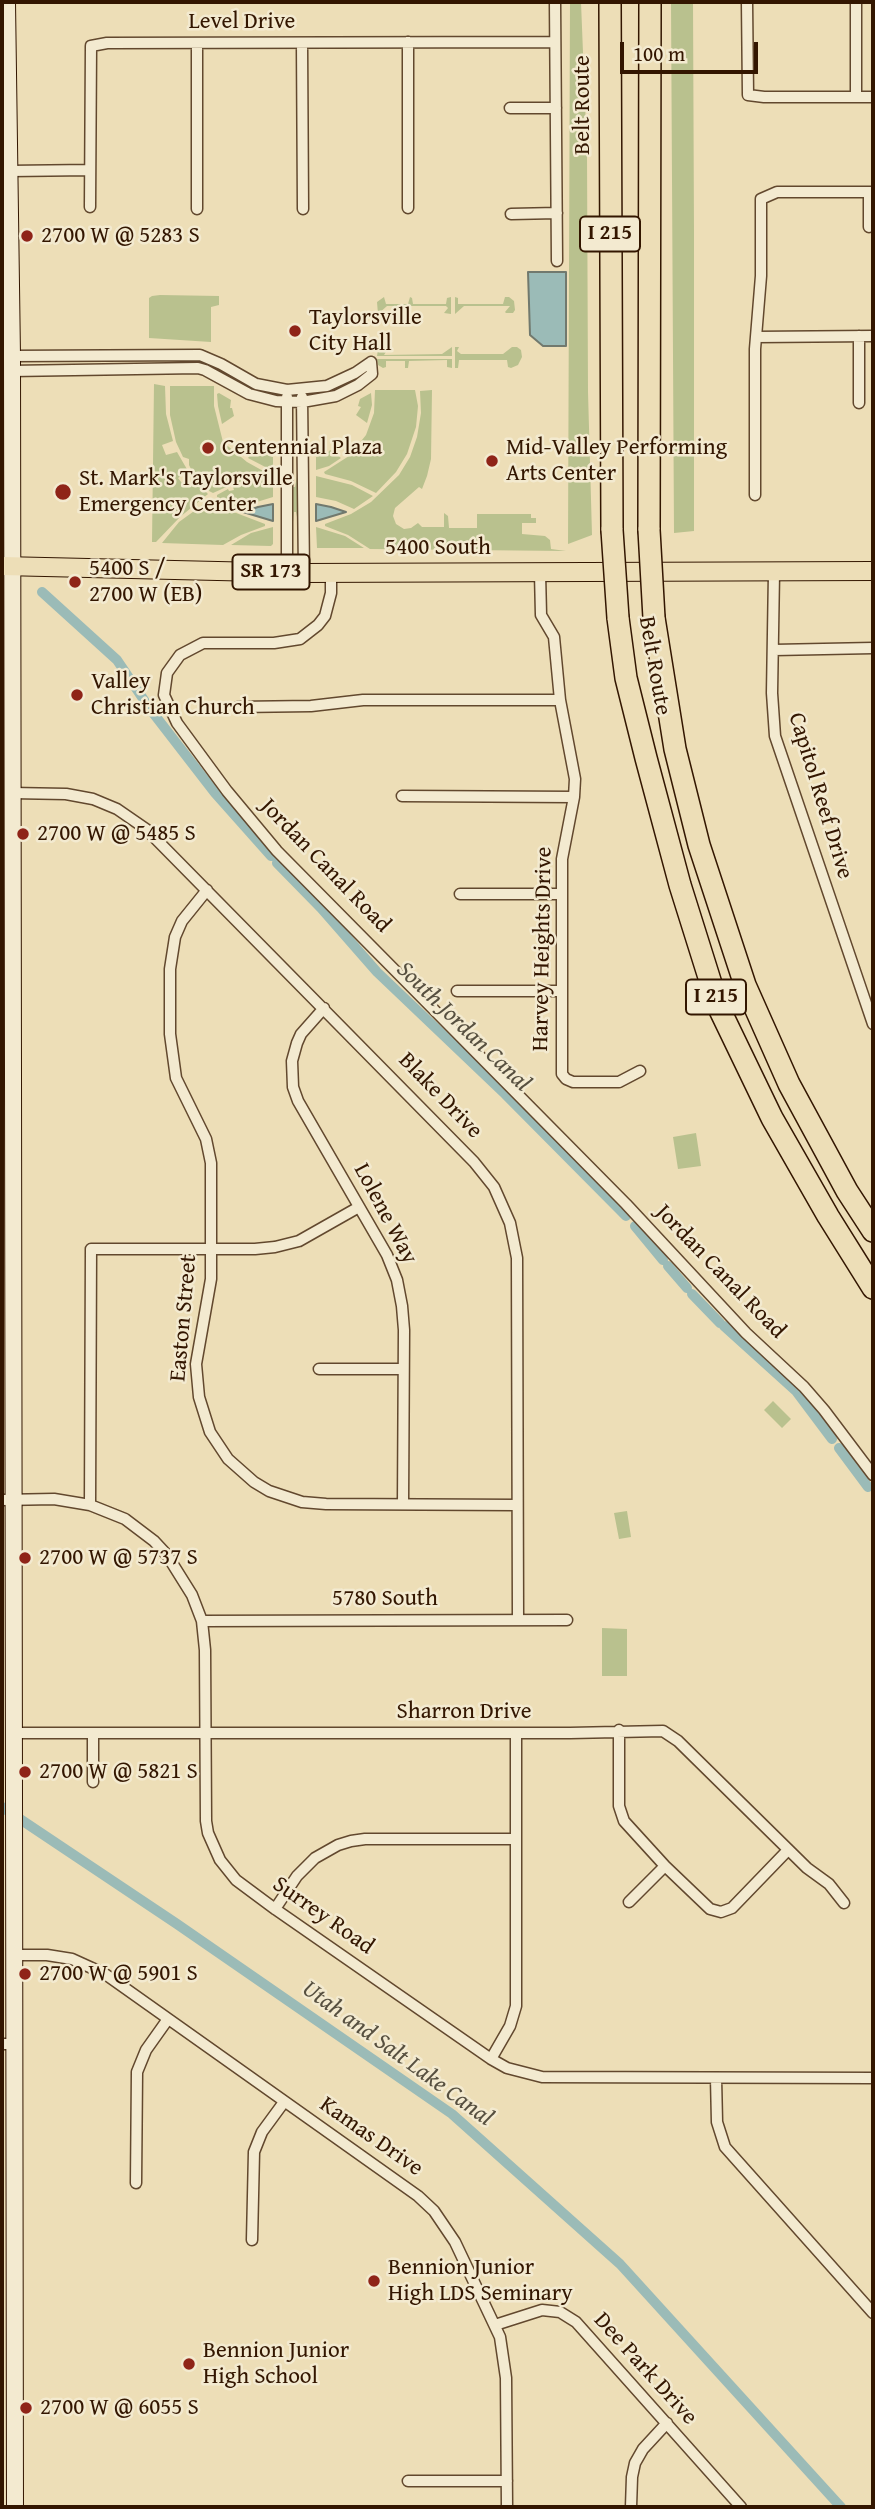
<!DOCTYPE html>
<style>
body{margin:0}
#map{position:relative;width:875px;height:2509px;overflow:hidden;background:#eddeb7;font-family:"Gentium Book Plus",serif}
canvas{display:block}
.frame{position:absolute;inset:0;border:4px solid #331600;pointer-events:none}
.scale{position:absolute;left:620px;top:42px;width:138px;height:32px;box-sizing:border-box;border:4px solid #331600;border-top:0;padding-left:9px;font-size:21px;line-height:24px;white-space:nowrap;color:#331600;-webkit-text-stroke:5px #f3ead0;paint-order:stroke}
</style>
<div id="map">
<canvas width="875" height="2509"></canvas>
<div class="frame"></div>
<div class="scale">100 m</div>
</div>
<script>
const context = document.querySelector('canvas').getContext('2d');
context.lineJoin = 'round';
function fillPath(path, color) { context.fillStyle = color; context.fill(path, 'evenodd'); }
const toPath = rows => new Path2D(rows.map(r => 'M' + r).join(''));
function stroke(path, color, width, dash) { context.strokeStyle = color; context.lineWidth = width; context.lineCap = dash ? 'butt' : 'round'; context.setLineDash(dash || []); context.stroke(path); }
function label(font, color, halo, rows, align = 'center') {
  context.font = font + ' "Gentium Book Plus",serif'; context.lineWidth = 5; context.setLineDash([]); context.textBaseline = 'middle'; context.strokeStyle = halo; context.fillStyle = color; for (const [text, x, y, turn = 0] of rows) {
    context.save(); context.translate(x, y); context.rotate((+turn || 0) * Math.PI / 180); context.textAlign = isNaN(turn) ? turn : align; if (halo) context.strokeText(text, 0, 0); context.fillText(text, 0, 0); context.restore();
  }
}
const green = toPath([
 [570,2,581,2,587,154,588,392,592,535,568,544],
 [671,2,693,2,694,233,694,531,674,533],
 [160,295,219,296,219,305,211,307,211,342,149,338,149,298,152,296],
 [384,297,386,304,408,304,410,297,412,298,413,304,446,304,447,298,451,297,451,314,444,313,448,308,446,306,387,306,378,314,377,302],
 [455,297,458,298,458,304,503,304,505,297,509,297,514,301,515,310,513,313,506,313,505,312,510,306,464,306,455,314],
 [384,347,388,349,384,355,442,354,452,347,452,356,377,356,378,350],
 [455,347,459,347,457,351,461,354,503,354,512,347,517,347,521,350,522,357,518,365,511,368,508,367,507,360,459,360,458,368,455,368],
 [377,359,452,359,452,368,447,367,447,360,409,361,408,368,405,368,405,361,386,361,386,367,383,368,378,365],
 [154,384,165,386,166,414,173,441,162,445,166,455,177,452,188,471,178,478,185,487,194,480,208,494,180,517,156,542,152,542],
 [170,386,214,386,214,406,223,442,247,462,265,472,264,475,233,484,213,493,209,491,193,473,189,465,189,459,183,457,176,442,170,415],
 [375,390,415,390,418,406,416,427,407,454,396,472,376,493,351,481,325,474,324,472,349,456,366,435,374,413],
 [432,390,431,459,427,476,422,489,419,487,395,508,393,516,396,524,404,529,411,528,418,523,422,527,444,527,444,513,448,516,449,528,477,528,477,514,531,514,531,518,536,518,536,523,522,523,522,534,545,536,550,540,551,549,566,551,370,549,348,535,325,526,325,524,351,514,371,502,399,475,410,457,417,437,421,413,420,391],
 [219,393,231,400,230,408,232,408,234,416,222,424,218,406,217,394],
 [371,393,372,405,367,423,356,415,361,407,358,406,360,399],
 [256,448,262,454,263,453,273,457,273,471,248,458],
 [330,450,341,458,329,466,316,470,316,457,327,454],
 [291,476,293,476,293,487,295,487,297,476,298,522,296,512,294,512,293,522,291,522],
 [316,476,352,485,373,496,354,509,336,501,316,497],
 [263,478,273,478,273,497,234,509,217,497,217,495,228,489,229,491,234,490,233,487],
 [212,498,231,511,265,524,265,526,241,535,223,545,162,543,179,522],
 [273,527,273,544,271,546,231,545,251,533],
 [316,527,345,536,364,548,317,548],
 [696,1133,701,1166,678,1169,673,1137],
 [773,1401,791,1419,782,1428,764,1410],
 [627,1511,631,1537,619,1539,614,1513],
 [602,1628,627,1629,627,1676,602,1676]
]);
const water = toPath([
 [528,272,566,272,566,346,543,346,530,335,528,272],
 [273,504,273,521,243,512,258,507,273,504],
 [316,504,331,507,346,512,316,521,316,504]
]);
const canal = toPath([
 [42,592,117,660,150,709,215,793,271,856],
 [277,863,321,908,377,972,505,1094,626,1216],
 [635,1226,663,1260],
 [668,1266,687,1288],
 [692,1294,720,1323],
 [724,1326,796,1391,832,1439],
 [839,1448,868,1487],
 [2,1807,177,1924,452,2114,620,2264,841,2507]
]);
const street = toPath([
 [555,2,557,261],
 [747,2,748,95,764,97,873,97],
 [856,2,856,97],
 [408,42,408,208],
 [197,43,197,209],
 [302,43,303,209],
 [510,108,556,108],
 [9,171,90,170],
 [869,192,869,227],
 [90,207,91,46,107,43,555,42],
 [511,214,557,213],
 [756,337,873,336],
 [12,356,200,355,221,364,256,384,287,390,327,386,355,373,371,362],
 [11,371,198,368,205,370,249,394,276,401,302,402,336,396,358,385,372,374,371,362],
 [287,397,287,572],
 [302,397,304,573],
 [859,403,859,336],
 [755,495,755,349,761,276,761,199,777,192,873,192],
 [331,573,331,593,325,616,318,625,300,639,274,643,203,643,180,655,167,673,164,695,177,723,227,791,277,851,626,1204,746,1333,804,1387,824,1410,873,1475],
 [540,573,541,615,554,637,560,700,575,779,574,797,562,859,562,1074,566,1079,573,1082,619,1082,640,1071],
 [774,573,772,693,775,736,873,1024],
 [774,650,873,648],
 [238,707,311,706,363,700,560,700],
 [12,793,66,794,93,799,117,809,146,829,474,1162,494,1187,510,1223,517,1258,518,1620],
 [402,796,574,797],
 [207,890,182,921,175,937,170,969,170,1034,176,1078,206,1139,211,1163,211,1279,196,1364,199,1397,210,1432,228,1459,254,1482,269,1491,302,1502,326,1504,517,1505],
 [460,894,562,894],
 [457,991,561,991],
 [324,1008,301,1034,297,1043,292,1061,293,1087,298,1101,387,1255,397,1280,402,1306,404,1330,403,1504],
 [319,1369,403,1369],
 [2,1500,54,1499,90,1505,125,1519,154,1541,167,1555,192,1595,202,1621,205,1650,206,1821,208,1833,220,1860,236,1880,275,1909,491,2059,507,2068,542,2077,873,2078],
 [90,1505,91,1249,255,1249,275,1247,299,1241,359,1207],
 [202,1621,567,1620],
 [619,1730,619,1806,624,1821,665,1866,710,1909,721,1912,732,1908,788,1850],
 [14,1733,570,1733,663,1731,678,1741,807,1868,829,1884,844,1903],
 [93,1733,93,1782],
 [629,1902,665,1866],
 [275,1909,297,1876,315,1858,338,1845,351,1841,365,1839,516,1839],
 [13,1955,47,1955,72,1959,105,1974,418,2196,434,2211,455,2242,500,2337,506,2378,507,2507],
 [2,2044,13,2044],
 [491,2059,510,2026,516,2006,516,1733],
 [716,2078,717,2122,725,2147,873,2313],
 [136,2183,137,2072,146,2050,168,2019],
 [252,2240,254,2152,262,2132,284,2102],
 [495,2325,542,2310,560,2312,576,2322,741,2507],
 [408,2481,507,2481],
 [631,2507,632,2477,635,2463,643,2449,667,2423]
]);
const secondary = toPath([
 [7,2,12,356,15,2507]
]);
const primary = toPath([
 [2,566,304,573,873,571]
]);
const highway = toPath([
 [610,2,612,530],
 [649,530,650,2],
 [618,618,626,678,646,758,680,885,718,1006,772,1118,828,1216,873,1288],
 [654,618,675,749,699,845,745,985,789,1084,847,1191,873,1231]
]);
const highwayBridge = toPath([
 [612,530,618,618],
 [649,530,654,618]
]);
const markers = [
 [27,236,7,"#8f2418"],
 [295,331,7,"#8f2418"],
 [208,448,7,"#8f2418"],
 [492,461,7,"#8f2418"],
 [63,492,9,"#8f2418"],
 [75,582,7,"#8f2418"],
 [77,695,7,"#8f2418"],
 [23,834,7,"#8f2418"],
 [25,1558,7,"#8f2418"],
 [25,1772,7,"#8f2418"],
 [25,1974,7,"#8f2418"],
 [374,2281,7,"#8f2418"],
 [189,2364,7,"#8f2418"],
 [26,2408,7,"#8f2418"]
];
const shields = [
 [610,234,60],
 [271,572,77],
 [716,997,60]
];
const shieldNames = [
 ["I 215",610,234],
 ["SR 173",271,572],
 ["I 215",716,997]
];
const streetNames = [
 ["Level Drive",242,22],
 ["Belt Route",583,105,-90],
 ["5400 South",438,548],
 ["Belt Route",654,666,80],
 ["Capitol Reef Drive",820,796,73],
 ["Jordan Canal Road",325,866,46],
 ["Harvey Heights Drive",543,949,-89],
 ["Blake Drive",440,1096,46],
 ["Lolene Way",385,1214,62],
 ["Jordan Canal Road",720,1272,46],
 ["Easton Street",184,1318,-85],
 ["5780 South",385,1599],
 ["Sharron Drive",464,1712],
 ["Surrey Road",323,1916,35],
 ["Kamas Drive",371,2137,35],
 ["Dee Park Drive",645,2369,48]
];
const poiNames = [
 ["2700 W @ 5283 S",41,236],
 ["Taylorsville",309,318],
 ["City Hall",309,344],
 ["Centennial Plaza",222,448],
 ["Mid-Valley Performing",506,448],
 ["Arts Center",506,474],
 ["St. Mark's Taylorsville",79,479],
 ["Emergency Center",79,505],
 ["5400 S /",89,569],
 ["2700 W (EB)",89,595],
 ["Valley",91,682],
 ["Christian Church",91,708],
 ["2700 W @ 5485 S",37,834],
 ["2700 W @ 5737 S",39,1558],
 ["2700 W @ 5821 S",39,1772],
 ["2700 W @ 5901 S",39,1974],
 ["Bennion Junior",388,2268],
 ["High LDS Seminary",388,2294],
 ["Bennion Junior",203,2351],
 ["High School",203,2377],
 ["2700 W @ 6055 S",40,2408]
];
const waterNames = [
 ["South Jordan Canal",463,1027,44],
 ["Utah and Salt Lake Canal",397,2054,36]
];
fillPath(green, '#b9c18e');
fillPath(water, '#9bbbb7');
stroke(water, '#71796e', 2);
stroke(canal, '#9bbbb7', 10);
stroke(street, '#62482e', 13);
stroke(secondary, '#331600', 18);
stroke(primary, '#331600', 20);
stroke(highway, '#331600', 24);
stroke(street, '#f3ead0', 10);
stroke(secondary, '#f3ead0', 16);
stroke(primary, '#eddeb7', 18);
stroke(highway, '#eddeb7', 21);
stroke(highwayBridge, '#331600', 24, []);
stroke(highwayBridge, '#eddeb7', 21);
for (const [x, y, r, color] of markers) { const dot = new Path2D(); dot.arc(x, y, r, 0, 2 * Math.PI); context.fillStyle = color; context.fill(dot); stroke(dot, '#f3ead0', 2.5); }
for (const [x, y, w] of shields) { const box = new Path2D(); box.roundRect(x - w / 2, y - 17.5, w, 35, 5); context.fillStyle = '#f3ead0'; context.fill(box); stroke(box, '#331600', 2); }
label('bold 21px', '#331600', null, shieldNames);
label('23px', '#331600', '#f3ead0', streetNames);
label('23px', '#331600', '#f3ead0', poiNames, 'left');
label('italic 24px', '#575040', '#f3ead0', waterNames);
</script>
